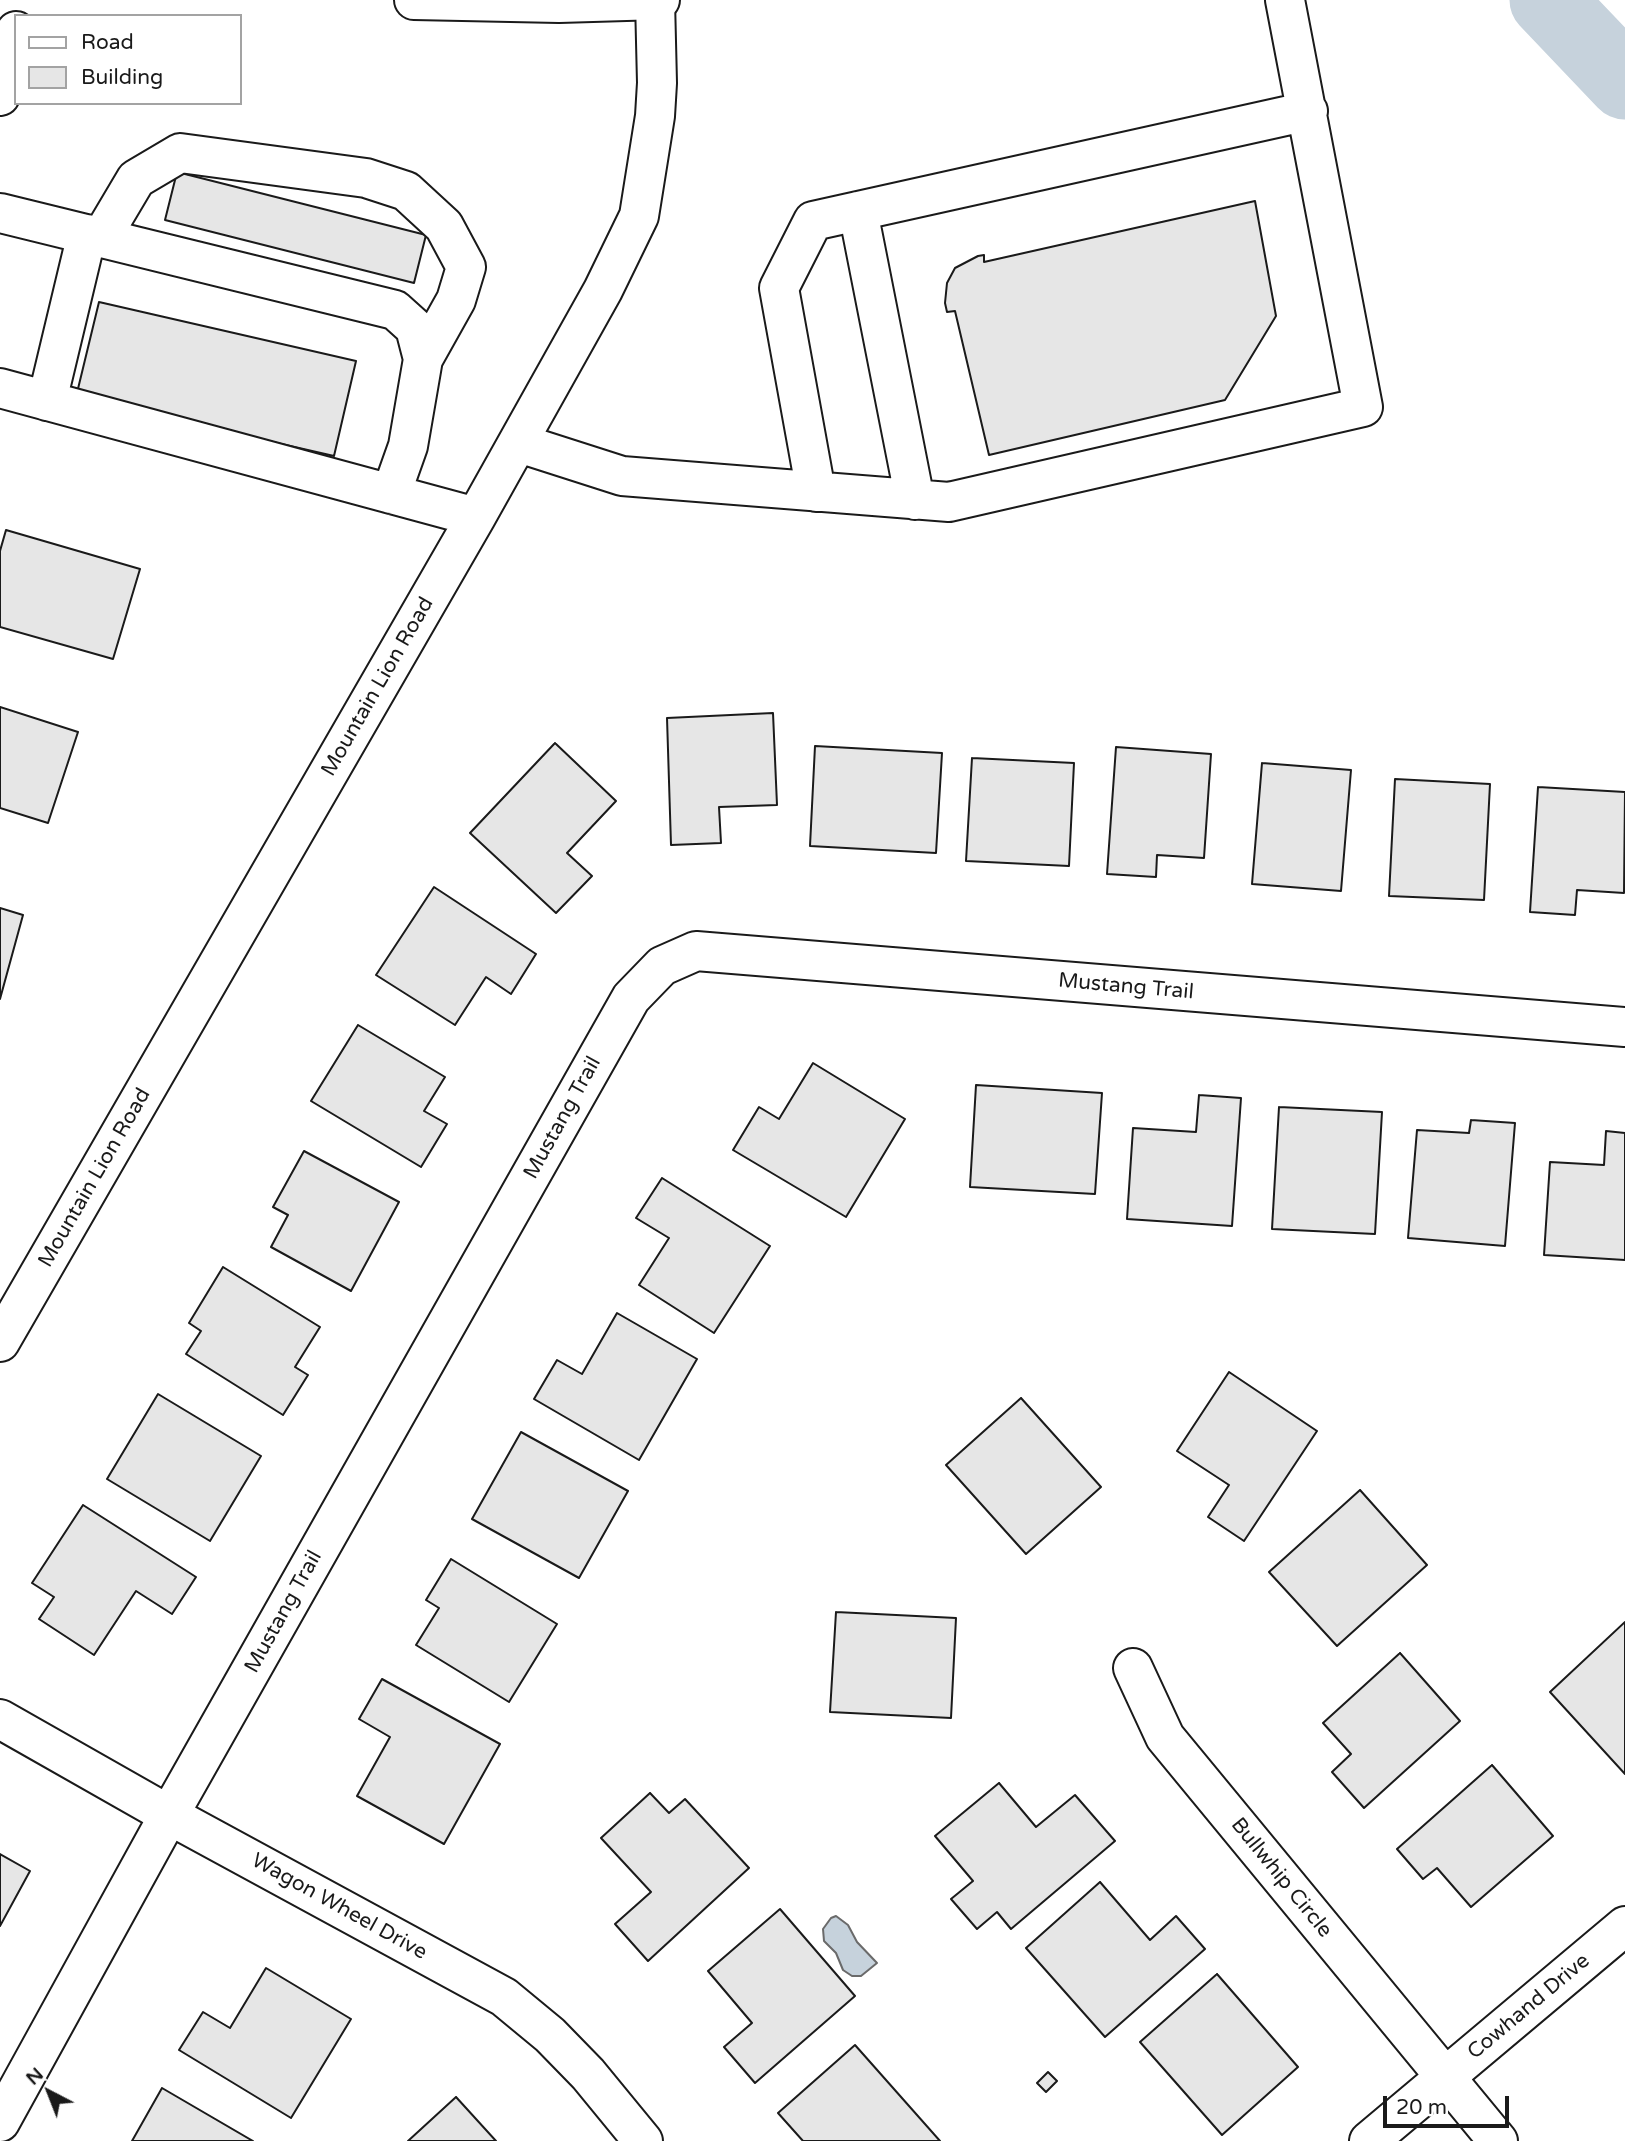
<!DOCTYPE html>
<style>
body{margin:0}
#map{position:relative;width:1625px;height:2141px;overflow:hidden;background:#fff;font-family:"Varela Round",sans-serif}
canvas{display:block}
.legend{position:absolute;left:14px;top:14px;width:228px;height:91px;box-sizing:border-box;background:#fff;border:2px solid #a3a3a3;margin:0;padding:9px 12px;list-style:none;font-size:21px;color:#1a1a1a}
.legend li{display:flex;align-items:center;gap:14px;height:35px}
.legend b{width:35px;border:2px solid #a3a3a3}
.north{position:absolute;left:14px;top:2057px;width:70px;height:70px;-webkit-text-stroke:5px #fff;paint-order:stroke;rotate:318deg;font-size:19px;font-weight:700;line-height:28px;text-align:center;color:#1a1a1a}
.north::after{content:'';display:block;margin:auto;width:24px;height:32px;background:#1a1a1a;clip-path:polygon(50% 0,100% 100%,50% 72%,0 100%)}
.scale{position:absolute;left:1383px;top:2096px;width:126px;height:32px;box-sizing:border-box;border:4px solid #1a1a1a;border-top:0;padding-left:9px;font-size:21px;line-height:24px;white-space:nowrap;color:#1a1a1a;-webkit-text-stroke:5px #fff;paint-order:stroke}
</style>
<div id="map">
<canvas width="1625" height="2141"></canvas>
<ul class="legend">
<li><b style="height:9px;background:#fff"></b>Road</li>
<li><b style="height:19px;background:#e6e6e6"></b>Building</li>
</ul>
<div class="north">N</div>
<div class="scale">20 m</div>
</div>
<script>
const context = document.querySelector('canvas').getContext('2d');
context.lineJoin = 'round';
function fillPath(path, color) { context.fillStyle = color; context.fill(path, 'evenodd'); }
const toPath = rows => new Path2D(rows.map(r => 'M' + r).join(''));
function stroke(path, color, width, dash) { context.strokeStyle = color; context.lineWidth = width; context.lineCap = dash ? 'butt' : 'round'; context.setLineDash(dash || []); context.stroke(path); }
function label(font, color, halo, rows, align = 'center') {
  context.font = font + ' "Varela Round",sans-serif'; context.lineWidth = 5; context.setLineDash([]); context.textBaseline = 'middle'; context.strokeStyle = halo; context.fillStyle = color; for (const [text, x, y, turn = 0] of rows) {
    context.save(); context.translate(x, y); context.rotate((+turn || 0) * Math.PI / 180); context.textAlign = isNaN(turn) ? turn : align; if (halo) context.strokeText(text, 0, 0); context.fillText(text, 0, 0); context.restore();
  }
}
const water = toPath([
 [836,1916,848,1925,857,1942,877,1963,861,1976,852,1976,843,1970,836,1953,824,1941,823,1929,831,1918,836,1916]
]);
const river = toPath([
 [1547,0,1625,82]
]);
const building = toPath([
 [177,172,426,235,414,283,165,220,177,172],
 [1255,201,1276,316,1225,400,989,455,955,311,947,312,945,303,947,283,955,268,978,256,984,255,984,262,1255,201],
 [99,302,356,361,334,456,76,397,99,302],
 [6,530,140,569,113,659,0,627,0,551,6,530],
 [0,707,78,732,48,823,0,808,0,707],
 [773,713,777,805,719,807,721,843,671,845,667,718,773,713],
 [555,743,616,801,567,853,592,876,556,913,470,833,555,743],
 [815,746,942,753,936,853,810,846,815,746],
 [1116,747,1211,754,1204,858,1157,855,1156,877,1107,874,1116,747],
 [972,758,1074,763,1069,866,966,861,972,758],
 [1262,763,1351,770,1341,891,1252,884,1262,763],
 [1395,779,1490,784,1484,900,1389,896,1395,779],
 [1538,787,1625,792,1624,893,1577,890,1575,915,1530,912,1538,787],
 [434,887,536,954,511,994,486,977,455,1025,376,975,434,887],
 [0,908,23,915,0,999,0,908],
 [358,1025,445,1077,424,1111,447,1124,421,1167,311,1101,358,1025],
 [813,1063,905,1119,846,1217,733,1150,759,1107,779,1119,813,1063],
 [976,1085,1102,1093,1095,1194,970,1187,976,1085],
 [1199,1095,1241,1098,1232,1226,1127,1219,1133,1128,1196,1132,1199,1095],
 [1279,1107,1382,1112,1375,1234,1272,1229,1279,1107],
 [1471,1120,1515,1123,1505,1246,1408,1238,1417,1130,1469,1133,1471,1120],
 [1606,1131,1625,1133,1625,1260,1544,1255,1550,1162,1604,1165,1606,1131],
 [304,1151,399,1202,351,1291,271,1247,288,1215,273,1207,304,1151],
 [662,1178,770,1246,714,1333,639,1285,669,1238,636,1218,662,1178],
 [223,1267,320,1327,295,1367,308,1375,283,1415,186,1354,201,1331,189,1323,223,1267],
 [617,1313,697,1359,639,1460,534,1399,557,1360,582,1374,617,1313],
 [1229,1372,1317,1431,1244,1541,1208,1517,1229,1485,1177,1451,1229,1372],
 [158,1394,261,1456,210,1541,107,1479,158,1394],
 [1021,1398,1101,1487,1026,1554,946,1465,1021,1398],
 [521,1432,628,1491,579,1578,472,1519,521,1432],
 [1360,1490,1427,1565,1337,1646,1269,1572,1360,1490],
 [83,1505,196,1577,172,1614,136,1591,94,1655,39,1619,54,1597,32,1583,83,1505],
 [451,1559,557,1624,509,1702,416,1645,439,1608,426,1600,451,1559],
 [836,1612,956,1618,951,1718,830,1712,836,1612],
 [1625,1622,1625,1774,1550,1692,1625,1622],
 [1400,1653,1460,1721,1364,1808,1332,1772,1351,1754,1323,1723,1400,1653],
 [382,1679,500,1744,444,1844,357,1796,390,1737,359,1719,382,1679],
 [1492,1765,1553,1836,1471,1907,1437,1868,1423,1879,1397,1849,1492,1765],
 [999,1783,1036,1827,1075,1795,1115,1841,1011,1929,997,1912,977,1929,951,1899,973,1881,935,1836,999,1783],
 [650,1793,669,1813,685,1799,749,1868,648,1961,615,1924,651,1892,601,1838,650,1793],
 [0,1854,30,1871,0,1926,0,1854],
 [1100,1882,1150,1940,1176,1916,1205,1949,1105,2037,1026,1948,1100,1882],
 [780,1909,855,1996,755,2083,724,2047,752,2023,708,1971,780,1909],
 [266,1968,351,2019,291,2118,179,2050,203,2012,230,2028,266,1968],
 [1217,1974,1298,2067,1222,2135,1140,2042,1217,1974],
 [855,2045,940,2141,803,2141,778,2113,855,2045],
 [1048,2072,1057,2081,1046,2092,1037,2083,1048,2072],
 [162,2088,253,2141,132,2141,162,2088],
 [456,2097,496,2141,408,2141,456,2097]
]);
const minor = toPath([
 [0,96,16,31],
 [858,211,915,500],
 [0,213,395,310,415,328,423,359,408,446,391,494],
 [101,238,136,179,180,153,366,178,406,191,444,226,466,267,456,300,423,359],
 [0,388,476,517],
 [47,401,87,234],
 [519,443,622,476,949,502,1363,407,1285,0],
 [816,492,779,288,813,221,1308,111],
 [0,1342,476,517,603,290,639,216,655,116,657,83,655,0],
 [1133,1668,1165,1737,1498,2141],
 [0,1719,169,1815,504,1997,550,2035,588,2074,643,2141],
 [0,2122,169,1815,631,998,662,966,696,951,1625,1027],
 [1369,2141,1625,1926]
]);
const major = toPath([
 [414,0,559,3,660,0]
]);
const streetNames = [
 ["Mountain Lion Road",378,687,-60],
 ["Mustang Trail",1126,987,5],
 ["Mustang Trail",563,1118,-61],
 ["Mountain Lion Road",95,1178,-60],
 ["Mustang Trail",284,1612,-61],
 ["Bullwhip Circle",1281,1878,51],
 ["Wagon Wheel Drive",339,1907,29],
 ["Cowhand Drive",1529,2007,-40]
];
fillPath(water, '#c6d2dc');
stroke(water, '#6a6a6a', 2);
stroke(river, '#c6d2dc', 75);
fillPath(building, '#e6e6e6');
stroke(building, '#1a1a1a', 2);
stroke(minor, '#1a1a1a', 42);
stroke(major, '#1a1a1a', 42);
stroke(minor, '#fff', 38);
stroke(major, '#fff', 38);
label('21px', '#1a1a1a', '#fff', streetNames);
</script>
